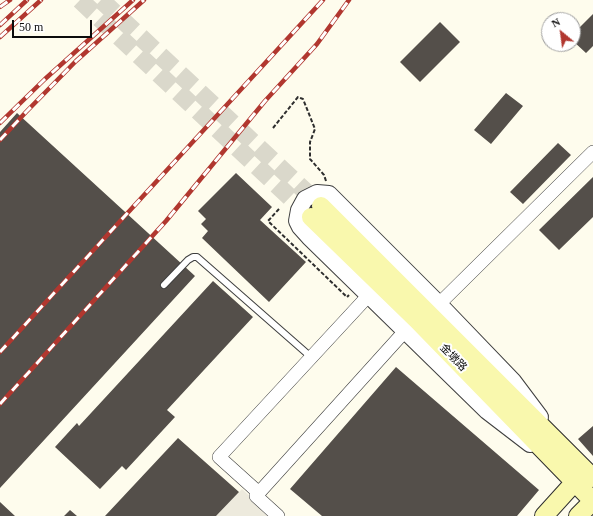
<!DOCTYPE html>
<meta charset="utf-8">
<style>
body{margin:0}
#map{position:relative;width:593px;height:516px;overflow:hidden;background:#fefced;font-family:Georgia,serif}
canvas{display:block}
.north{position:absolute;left:541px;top:12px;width:40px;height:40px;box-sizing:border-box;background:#fff;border:1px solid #9e9e9e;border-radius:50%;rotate:331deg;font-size:11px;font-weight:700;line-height:16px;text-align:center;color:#0c0c0c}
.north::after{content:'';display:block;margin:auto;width:14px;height:18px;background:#b1372f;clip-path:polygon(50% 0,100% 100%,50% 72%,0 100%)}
.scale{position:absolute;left:12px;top:20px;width:80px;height:18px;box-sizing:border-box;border:2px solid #0c0c0c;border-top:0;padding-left:5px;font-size:12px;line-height:14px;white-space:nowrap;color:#0c0c0c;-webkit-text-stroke:3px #fff;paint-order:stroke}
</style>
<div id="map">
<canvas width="593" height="516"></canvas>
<div class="north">N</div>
<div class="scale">50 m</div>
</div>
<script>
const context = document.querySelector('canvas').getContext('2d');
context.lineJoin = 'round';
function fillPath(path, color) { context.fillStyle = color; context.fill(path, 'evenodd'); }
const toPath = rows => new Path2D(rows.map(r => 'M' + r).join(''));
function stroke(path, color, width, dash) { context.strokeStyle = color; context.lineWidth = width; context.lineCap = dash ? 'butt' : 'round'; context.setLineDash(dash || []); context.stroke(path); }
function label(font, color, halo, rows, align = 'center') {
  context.font = font + ' Georgia,"Noto Sans SC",serif'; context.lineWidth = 4; context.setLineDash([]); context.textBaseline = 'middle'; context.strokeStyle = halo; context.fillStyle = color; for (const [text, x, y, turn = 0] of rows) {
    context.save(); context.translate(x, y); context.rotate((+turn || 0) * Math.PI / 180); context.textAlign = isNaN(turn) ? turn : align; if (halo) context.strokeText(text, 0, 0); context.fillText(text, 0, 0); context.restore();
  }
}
const plaza = toPath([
 [242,489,272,516,216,516]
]);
const building = toPath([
 [593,14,593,46,586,53,573,41,573,34],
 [440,22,460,42,420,82,400,62],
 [506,93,523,106,491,144,474,130],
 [17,113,195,276,0,488,0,132],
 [558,143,571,155,523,204,510,192],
 [236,173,272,207,260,220,306,262,269,302,202,238,208,231,201,224,206,219,198,211],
 [593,177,593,217,559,250,539,230],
 [213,281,253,317,167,410,175,417,126,470,122,466,100,489,55,447,77,423,79,426],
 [396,367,539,490,517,516,322,516,290,489],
 [593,426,593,456,578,439],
 [178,438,239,492,216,516,105,516],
 [0,502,15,516,0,516],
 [70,510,77,516,64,516]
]);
const secondaryTunnel = toPath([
 [80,0,311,217],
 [101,0,321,206]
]);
const path = toPath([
 [273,128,298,97,303,99,315,129,310,142,310,159,324,175,326,181],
 [279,209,268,221,347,297,349,295]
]);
const service = toPath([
 [164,285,188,260,193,257,197,257,311,357]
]);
const minor = toPath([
 [439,304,593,152],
 [259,493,219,457,368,296],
 [278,516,256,496,405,331]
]);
const tertiary = toPath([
 [530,444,487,411,309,237,300,227,297,221,299,210,305,199,317,193,329,194,439,304,513,381,540,417]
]);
const secondary = toPath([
 [321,206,593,478],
 [311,217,416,319,593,501],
 [544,516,582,474],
 [578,516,593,501]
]);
const rail = toPath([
 [0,7,10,0],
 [0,25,27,0],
 [0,37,41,0],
 [0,123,45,79,133,0],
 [0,140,26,112,76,61,144,0],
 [0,352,323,0],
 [0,404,166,221,265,101,317,44,349,0]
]);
const streetNames = [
 ["金墩路",454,357,46]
];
fillPath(plaza, '#edeadd');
fillPath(building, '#544f4a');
stroke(secondaryTunnel, '#dad8cb', 18, [18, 9]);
stroke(service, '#3f3f3f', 8);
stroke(minor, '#3f3f3f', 14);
stroke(tertiary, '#3f3f3f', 18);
stroke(secondary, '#2e2e2e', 20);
stroke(path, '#2e2e2e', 2, [4, 2]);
stroke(service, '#fff', 6);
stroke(minor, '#fff', 13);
stroke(tertiary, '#fff', 16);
stroke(secondary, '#f9f8ad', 18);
stroke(rail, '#b1372f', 4.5);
stroke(rail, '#fff', 3, [9]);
label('11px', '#0c0c0c', '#fff', streetNames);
</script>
